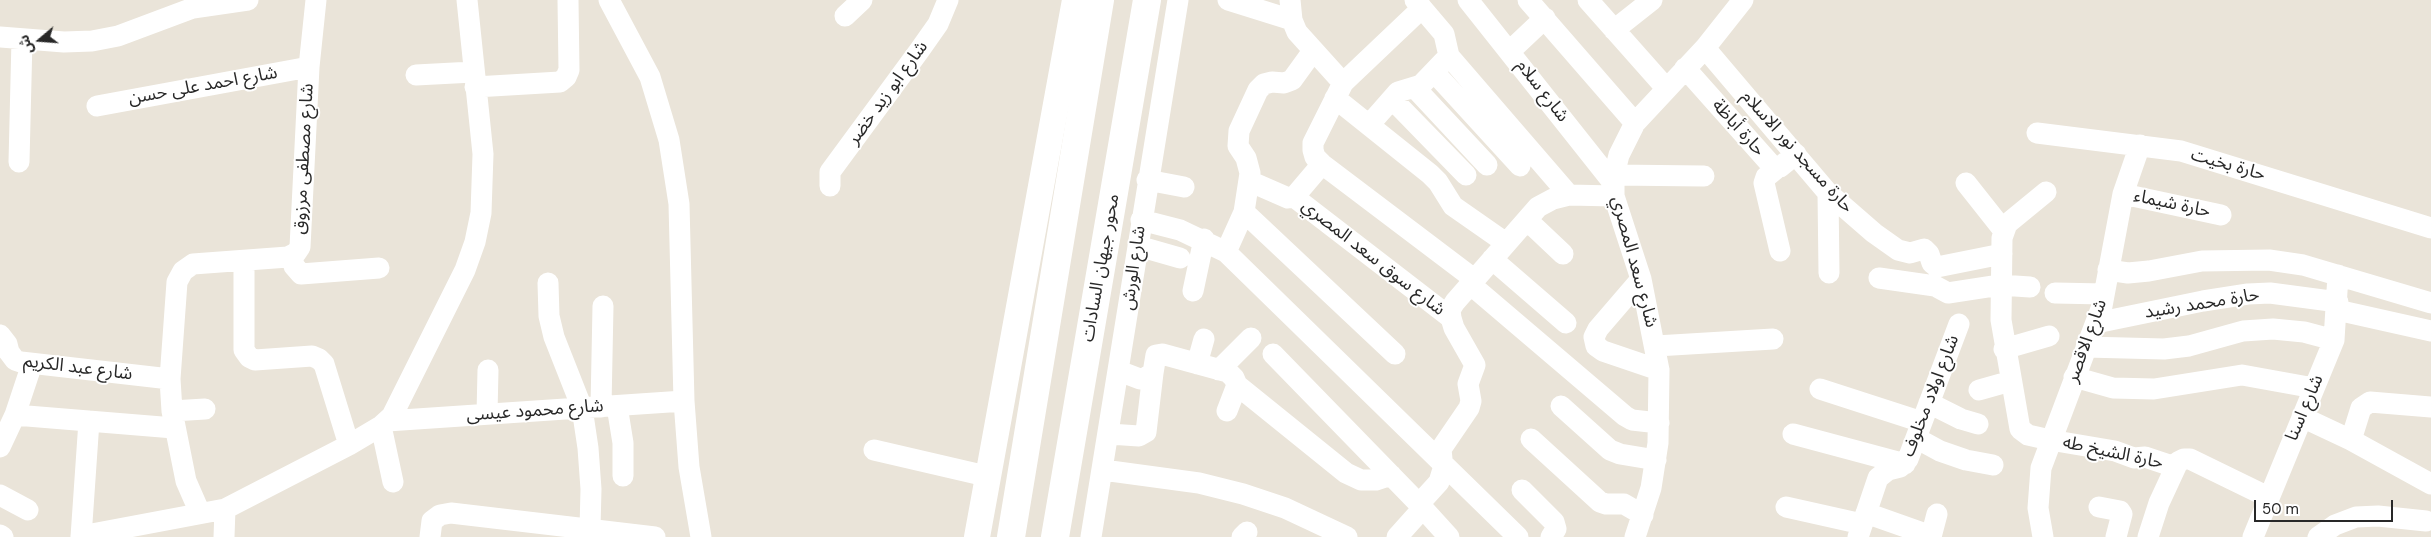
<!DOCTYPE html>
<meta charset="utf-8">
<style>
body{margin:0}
#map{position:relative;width:2431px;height:537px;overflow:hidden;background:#eae4d9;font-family:"DM Sans","Noto Sans Arabic",sans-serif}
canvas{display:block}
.north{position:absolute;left:15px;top:15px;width:50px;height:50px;-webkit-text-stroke:4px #fff;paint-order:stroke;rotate:252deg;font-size:14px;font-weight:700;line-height:20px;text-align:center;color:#282828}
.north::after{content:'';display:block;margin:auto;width:18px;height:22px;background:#282828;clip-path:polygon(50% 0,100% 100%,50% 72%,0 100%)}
.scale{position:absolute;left:2254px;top:500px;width:139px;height:22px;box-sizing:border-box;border:2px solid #282828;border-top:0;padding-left:6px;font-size:15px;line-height:18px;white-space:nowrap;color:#282828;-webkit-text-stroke:4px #fff;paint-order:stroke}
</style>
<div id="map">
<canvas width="2431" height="537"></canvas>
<div class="north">ش</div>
<div class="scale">50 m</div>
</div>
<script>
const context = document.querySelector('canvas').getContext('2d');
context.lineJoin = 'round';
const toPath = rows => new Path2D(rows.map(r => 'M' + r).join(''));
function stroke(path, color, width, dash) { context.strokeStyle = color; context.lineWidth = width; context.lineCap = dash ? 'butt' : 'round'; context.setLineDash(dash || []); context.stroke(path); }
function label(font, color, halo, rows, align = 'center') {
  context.font = font + ' "DM Sans","Noto Sans Arabic",sans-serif'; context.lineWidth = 4; context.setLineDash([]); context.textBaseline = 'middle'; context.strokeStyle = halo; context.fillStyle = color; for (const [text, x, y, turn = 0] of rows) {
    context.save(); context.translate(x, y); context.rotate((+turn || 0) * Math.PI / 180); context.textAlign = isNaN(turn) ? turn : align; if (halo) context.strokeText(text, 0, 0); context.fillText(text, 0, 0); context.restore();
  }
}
const minor = toPath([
 [609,0,650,77,669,140,679,204,684,401,689,467,701,537],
 [1228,0,1292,20],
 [1290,0,1292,20,1297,32,1343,83],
 [1415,0,1444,34,1449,56,1569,195],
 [1468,0,1614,184],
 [1528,0,1635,123],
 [1588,0,1666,88],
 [1422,8,1343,83,1313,143,1313,150,1315,157,1322,164,1474,279],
 [845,16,862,0],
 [1614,30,1652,0],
 [0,37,64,42,92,41,118,36,193,8,248,0],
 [1705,48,1828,193,1874,233,1898,250,1910,253,1924,249,1929,254,1932,263,1937,267,2002,254],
 [1510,51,1545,18],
 [1685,68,1774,168,1780,167,1796,154],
 [1434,72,1520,166],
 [416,75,473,72],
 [475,87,560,82,566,77,569,70,568,0],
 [1416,89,1487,165],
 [1335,98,1430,174,1438,182,1453,206,1506,243],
 [1392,99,1466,175],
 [97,106,309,67],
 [1369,125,1398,92,1421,85,1444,61],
 [2037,133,2181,151,2431,228],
 [19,162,22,39],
 [1777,168,1766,177,1764,183,1780,251],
 [1614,175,1704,176],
 [1147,180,1184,187],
 [1249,181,1288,198,1294,197,1322,164],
 [1966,183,2004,231],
 [830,186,830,172,919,51,938,24,948,0],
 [2046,192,2007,224,2002,238,2001,320,2020,429,2028,435,2050,440,2115,451,2134,458,2145,457,2175,467],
 [1828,193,1829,273],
 [2123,194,2221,215],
 [1294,197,1451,318],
 [1244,212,1395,354],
 [1141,220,1180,230,1226,252,1518,537],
 [1527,220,1563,254],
 [1138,246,1180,258],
 [1226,252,1244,212,1250,173,1246,158,1238,146,1239,131,1258,90,1264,84,1272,82,1284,83,1292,80,1313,51],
 [292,255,294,266,301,274,379,268],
 [1492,259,1566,323],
 [244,262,244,350,249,357,255,360,312,356,319,359,324,364,349,445],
 [2108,270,2128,273,2149,271,2202,261,2269,260,2303,265,2431,303],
 [1879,278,1935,286,1948,293,2000,285,2030,287],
 [1641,279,1598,329,1594,337,1596,346,1603,351,1659,370],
 [548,283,549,316,554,337,582,408,588,448,591,489,590,529],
 [1470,284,1625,416,1632,420,1659,423],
 [1193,291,1204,239],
 [2055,293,2104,294],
 [2337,310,2431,331],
 [2096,323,2203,301,2248,294,2270,293,2338,302],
 [0,335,7,344,9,352,15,360,21,362,170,379],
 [1656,346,1773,339],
 [2086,347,2164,349,2189,346,2243,331,2273,329,2304,332,2334,340],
 [2004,349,2049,336],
 [1273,354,1419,504,1449,537],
 [1197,364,1204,339],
 [1219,370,1251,338],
 [1119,371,1140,379,1145,378,1153,373,1156,355,1162,354,1228,372,1234,378,1237,385,1227,411],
 [2074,377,2113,388,2154,389,2242,375,2314,388],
 [1237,385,1346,473,1361,480,1376,480,1391,475],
 [1820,389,1922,422],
 [1979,390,2011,381],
 [1929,403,1961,419,1978,424],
 [617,406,623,443,623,476],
 [1561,406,1610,450,1620,454,1656,460],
 [601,407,603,306],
 [172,411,205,409],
 [487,414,488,370],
 [15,415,174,428],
 [2302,417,2351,440,2431,484],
 [387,421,684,401],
 [381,426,393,482],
 [1109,434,1139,436,1146,432,1153,373],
 [1793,434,1905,464],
 [1916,438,1940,451,1966,460,1993,465],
 [1531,439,1600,502,1606,504,1624,504,1643,515],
 [2351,440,2361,408,2370,402,2431,407],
 [0,447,15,415,32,364],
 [874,450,986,476],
 [1103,470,1199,483,1243,494,1285,508,1347,537],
 [1522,490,1554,522,1556,529,1551,537],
 [0,495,28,510],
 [1419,504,1439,482,1443,469,1441,449,1469,408,1471,401,1468,384,1475,365,1454,328,1451,318,1450,310,1455,302,1538,207,1553,199,1569,195,1614,196],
 [1786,507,1862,524],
 [2099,507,2120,511,2122,514,2116,537],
 [200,513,186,481,172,411,170,379,177,282,183,271,193,264,288,257,296,253,300,247,309,67,316,0],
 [1866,513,1931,536],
 [0,535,3,537],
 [81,536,225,509,349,445,381,426,392,416,465,270,475,242,481,213,483,154,467,0],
 [81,537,89,421],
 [224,537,225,509],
 [430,537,432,521,440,515,451,513,655,537],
 [1091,537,1178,0],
 [1242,537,1247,532],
 [1397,537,1423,508],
 [1635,537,1651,488,1658,443,1659,370,1641,279,1614,196,1614,175,1619,155,1635,123,1705,48,1743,0],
 [1858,537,1878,478,1888,470,1900,467,1908,459,1959,324],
 [1931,537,1937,514],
 [2043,537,2038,508,2041,468,2102,306,2123,194,2140,145],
 [2148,537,2159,503,2178,462,2184,459,2190,459,2268,497],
 [2253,537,2334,340,2338,275],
 [2318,537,2335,525,2356,517,2378,516,2426,521]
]);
const tertiary = toPath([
 [977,537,1075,0]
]);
const secondary = toPath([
 [1011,537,1100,0],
 [1055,537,1147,0]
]);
const streetNames = [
 ["شارع احمد على حسن",203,86,-10],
 ["شارع سلام",1542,91,52],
 ["شارع ابو زيد خضر",888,93,-54],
 ["حارة أباظة",1738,128,48],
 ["حارة مسجد نور الاسلام",1797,152,48],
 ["شارع مصطفى مرزوق",304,159,-87],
 ["حارة بخيت",2228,165,16],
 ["حارة شيماء",2172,204,12],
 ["شارع سوق سعد المصري",1373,258,38],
 ["شارع سعد المصري",1634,262,75],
 ["محور جيهان السادات",1101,268,-80],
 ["شارع الورش",1134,268,-82],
 ["حارة محمد رشيد",2202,304,-9],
 ["شارع الاقصر",2087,341,-70],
 ["شارع عبد الكريم",78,368,7],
 ["شارع اولاد مخلوف",1931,396,-69],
 ["شارع اسنا",2305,408,-67],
 ["شارع محمود عيسى",535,411,-4],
 ["حارة الشيخ طه",2113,453,12]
];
stroke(minor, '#fff', 21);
stroke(tertiary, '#fff', 26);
stroke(secondary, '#fff', 28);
label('18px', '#282828', '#fff', streetNames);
</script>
